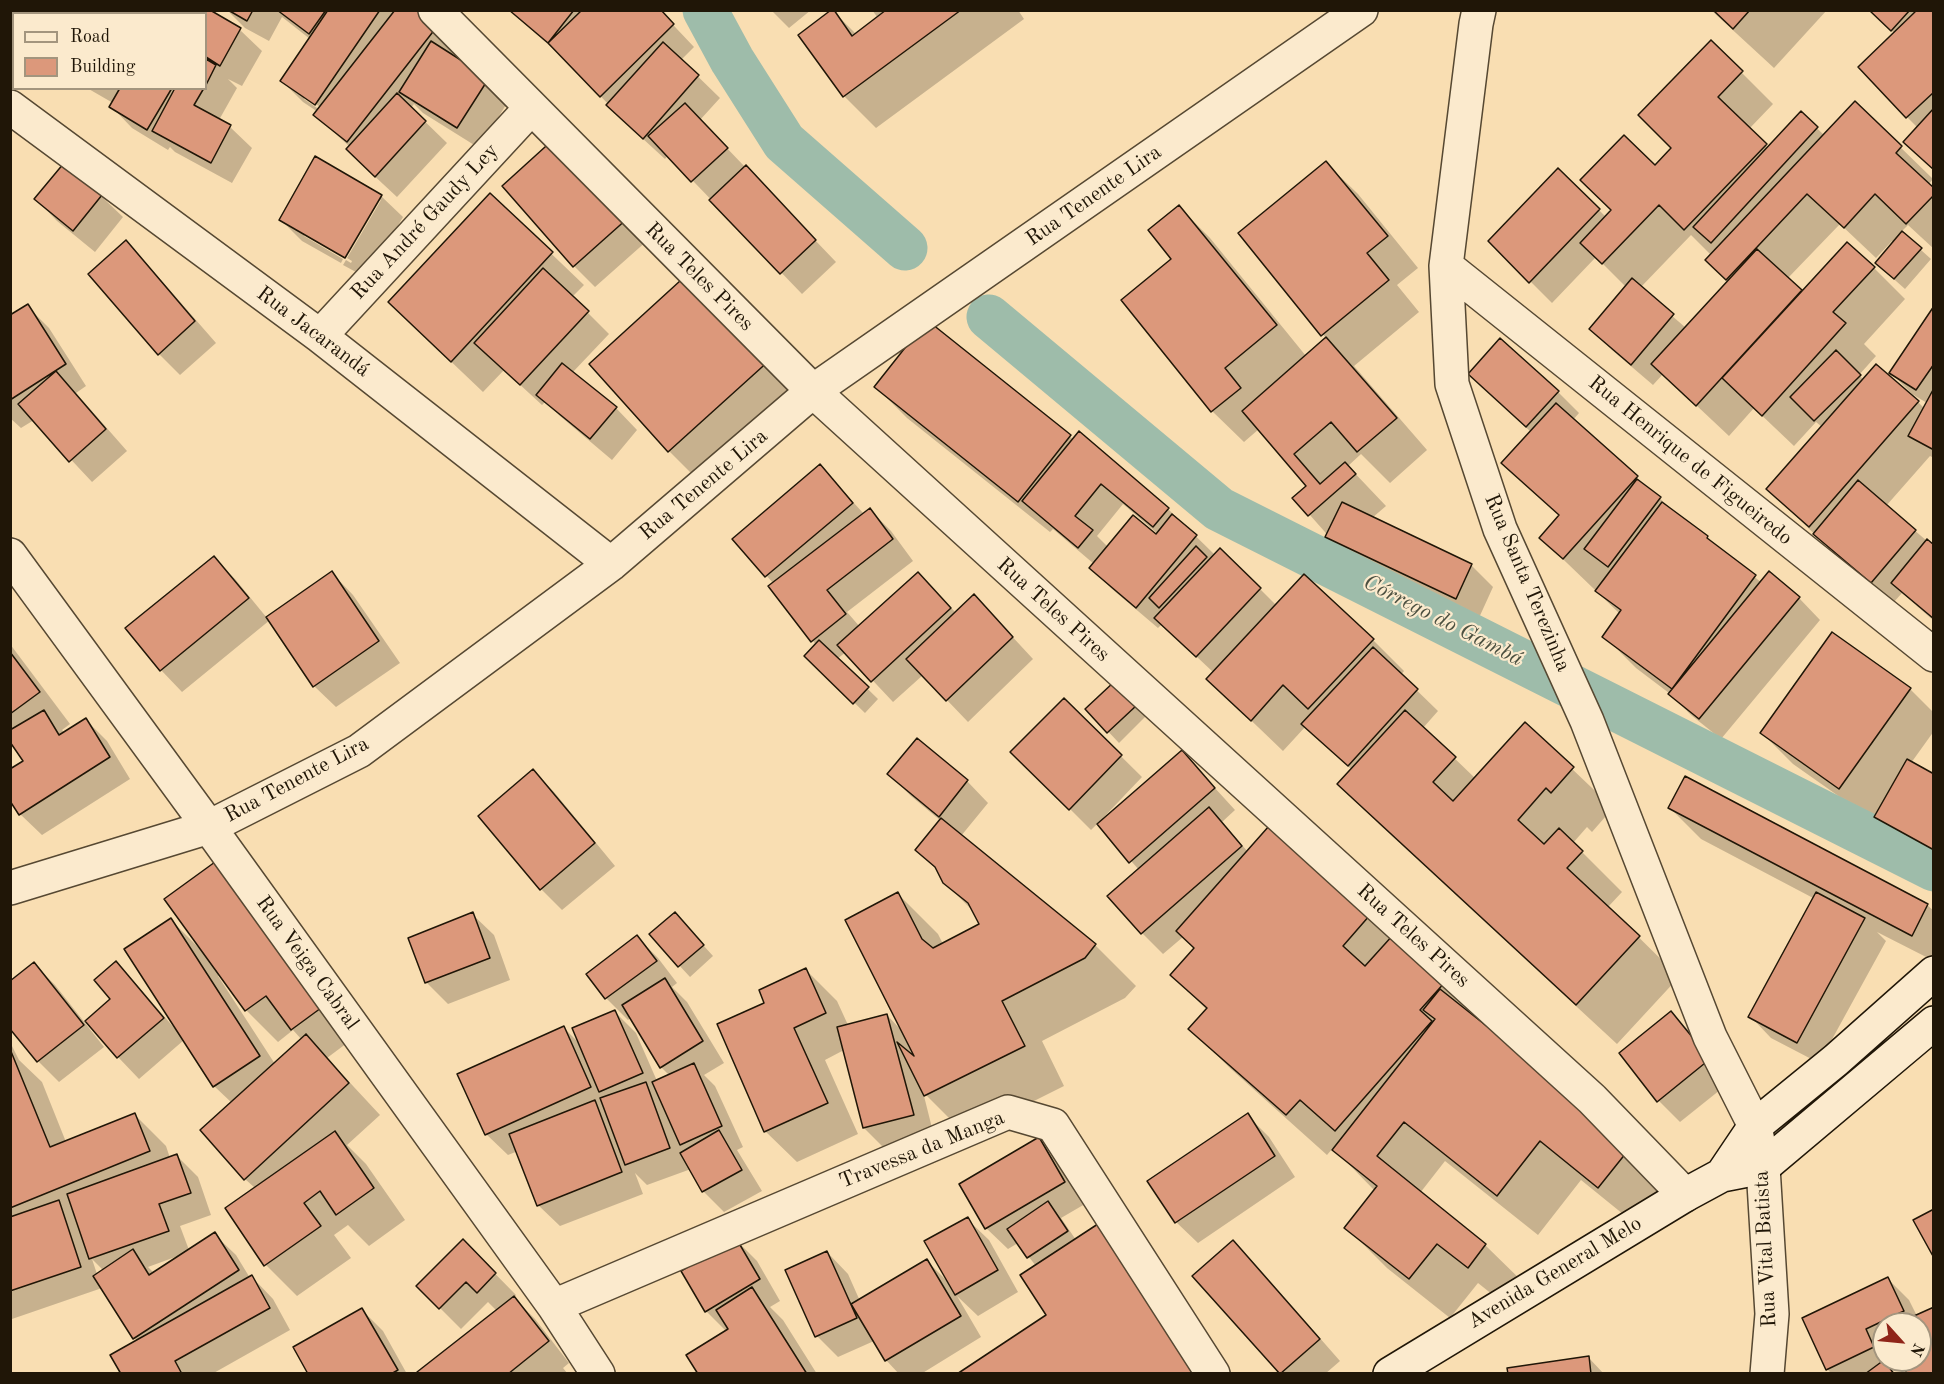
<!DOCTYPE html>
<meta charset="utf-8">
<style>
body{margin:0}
#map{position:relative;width:1944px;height:1384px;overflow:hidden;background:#f9deb2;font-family:"Old Standard TT",serif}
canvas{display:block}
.frame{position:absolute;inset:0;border:12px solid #201607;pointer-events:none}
.legend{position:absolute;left:12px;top:12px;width:195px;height:78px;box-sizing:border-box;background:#fbeacd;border:2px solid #a3957e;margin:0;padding:8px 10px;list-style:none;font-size:18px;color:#201607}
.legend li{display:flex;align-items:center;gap:12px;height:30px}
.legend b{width:30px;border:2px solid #a3957e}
.north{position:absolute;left:1872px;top:1312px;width:60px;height:60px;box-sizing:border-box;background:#fbeacd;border:2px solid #a3957e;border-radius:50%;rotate:117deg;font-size:16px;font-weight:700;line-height:24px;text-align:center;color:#201607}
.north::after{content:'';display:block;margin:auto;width:21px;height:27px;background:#8f2418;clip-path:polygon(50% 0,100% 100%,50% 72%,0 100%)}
</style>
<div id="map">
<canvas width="1944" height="1384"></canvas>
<div class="frame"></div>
<ul class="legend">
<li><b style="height:8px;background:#fbeacd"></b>Road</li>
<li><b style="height:16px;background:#dc987b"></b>Building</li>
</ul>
<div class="north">N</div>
</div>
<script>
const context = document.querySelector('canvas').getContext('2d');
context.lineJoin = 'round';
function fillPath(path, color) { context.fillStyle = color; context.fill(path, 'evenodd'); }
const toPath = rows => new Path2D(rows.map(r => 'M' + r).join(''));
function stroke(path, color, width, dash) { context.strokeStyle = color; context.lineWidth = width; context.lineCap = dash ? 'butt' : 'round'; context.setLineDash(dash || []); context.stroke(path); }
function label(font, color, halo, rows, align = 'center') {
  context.font = font + ' "Old Standard TT",serif'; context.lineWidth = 4.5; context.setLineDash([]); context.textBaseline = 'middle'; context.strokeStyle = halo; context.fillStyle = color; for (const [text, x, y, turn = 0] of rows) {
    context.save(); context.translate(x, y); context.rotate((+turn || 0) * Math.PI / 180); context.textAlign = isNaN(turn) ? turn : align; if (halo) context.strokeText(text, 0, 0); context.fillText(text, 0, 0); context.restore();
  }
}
const shadow = toPath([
 [10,10,207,10,240,30,262,51,242,86,228,79,237,88,219,120,230,127,252,148,232,183,175,152,170,147,168,150,132,128,111,106,113,103,87,88,206,88,206,14,14,14],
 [227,10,419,10,459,46,451,56,509,100,479,148,423,113,414,104,411,108,447,143,397,197,369,171,350,147,315,115,318,112,303,102,282,81,310,39,282,17,269,41,245,28],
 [304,96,322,108,320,110,304,99],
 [509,10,659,10,694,47,681,60,720,98,700,120,836,262,802,294,668,155,665,159,630,127,568,62],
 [771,10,811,10,789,28],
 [872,10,1018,10,1024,19,876,128,844,96,800,36,833,11,856,34,878,18],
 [1711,10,1827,10,1774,68],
 [1871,10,1934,10,1934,170,1905,142,1918,128,1907,117,1895,34],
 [1711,42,1773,104,1749,129,1768,148,1801,113,1824,135,1855,103,1933,179,1928,185,1934,190,1934,249,1908,225,1901,232,1931,259,1905,289,1887,273,1894,243,1892,241,1876,258,1840,224,1787,279,1802,293,1874,268,1905,299,1864,344,1876,356,1859,375,1864,380,1918,402,1924,408,1927,403,1912,394,1891,373,1934,309,1934,458,1930,456,1886,506,1934,547,1934,621,1902,593,1893,603,1836,555,1768,489,1822,427,1816,422,1794,446,1754,408,1729,436,1663,374,1653,385,1612,350,1591,329,1626,287,1596,257,1552,303,1490,241,1558,170,1606,217,1673,148],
 [1691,235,1711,255,1707,260,1728,281,1686,328,1640,288],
 [556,139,648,240,595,287,574,266],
 [1326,163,1358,194,1418,268,1397,285,1419,312,1354,366,1427,450,1390,483,1361,454,1348,466,1386,506,1372,518,1472,566,1493,587,1478,620,1348,558,1309,514,1308,486,1259,429,1244,442,1212,411,1173,259,1179,207,1210,238,1306,356,1326,338,1240,233],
 [490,195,584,285,572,297,609,334,572,373,616,408,637,430,612,460,560,416,545,402,542,405,504,370,483,392,421,333],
 [101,196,123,217,95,252,57,221,36,199],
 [381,196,403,217,367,278,343,265,346,260,351,263,352,261,347,258,381,200,304,233,304,236,343,259,341,263,302,241,281,220],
 [126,242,147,264,216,343,180,375,159,354],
 [692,272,802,390,700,482,669,451],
 [27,306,49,328,86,386,76,393,127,451,92,482,34,420,21,428,10,418,10,317],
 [927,322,1074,440,1080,433,1168,509,1215,555,1260,589,1277,606,1373,640,1404,671,1401,675,1438,711,1423,728,1476,779,1526,725,1613,808,1592,832,1587,827,1573,843,1622,892,1608,907,1679,977,1617,1044,1379,824,1339,784,1352,770,1306,726,1283,751,1208,679,1214,673,1162,624,1158,628,1112,589,1091,568,1094,564,1053,529,1050,532,907,418,876,387],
 [1123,504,1158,534,1156,536,1108,547,1097,536],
 [1558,392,1579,413,1573,420,1677,514,1707,537,1721,550,1762,583,1769,574,1799,598,1820,620,1721,739,1691,715,1669,693,1636,668,1604,636,1620,614,1541,538,1560,516,1503,462,1531,432,1491,395],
 [820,466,864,514,870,510,891,531,913,561,847,612,860,627,939,595,956,613,995,618,1033,659,968,722,923,675,893,702,846,652,837,659,878,699,865,713,806,656,816,645,773,583,734,539],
 [214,558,235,579,267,618,332,573,353,595,400,663,336,707,314,686,270,620,182,692,161,670,128,628],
 [10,644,70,724,62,730,65,733,86,720,107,741,130,779,42,835,20,814,25,762,10,739],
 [1910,689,1934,713,1934,731,1911,763,1934,776,1934,863,1908,848,1874,815,1871,819,1793,764,1762,733],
 [1125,693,1146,716,1119,743,1087,709],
 [1064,700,1142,777,1103,818,1104,820,1182,752,1235,810,1222,822,1248,852,1269,828,1485,1022,1483,1025,1673,1184,1639,1227,1581,1180,1538,1235,1445,1161,1420,1193,1485,1245,1526,1285,1508,1307,1478,1283,1450,1318,1387,1268,1346,1227,1375,1191,1333,1148,1327,1155,1231,1069,1190,1029,1207,1010,1172,975,1195,949,1183,937,1163,954,1142,933,1139,870,1098,823,1091,830,1013,752],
 [533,771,554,792,615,866,562,910,541,889],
 [889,774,967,781,988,803,961,836,1095,945,1136,986,1125,998,1042,1041,1064,1086,966,1135,923,1092,934,1136,885,1149,864,1128,844,1050,825,1060,858,1134,797,1162,765,1131,766,1003,806,970,837,1001,848,1025,887,1015,901,1030,898,894,938,934,943,944,981,924,974,912,944,882,940,873,917,850,941,821,911,796],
 [1670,808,1927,905,1934,911,1934,961,1877,932,1886,941,1819,1063,1771,1038,1750,1016,1815,899,1701,839],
 [215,863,351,1040,327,1058,380,1115,347,1145,366,1164,405,1220,369,1246,348,1225,334,1235,351,1258,297,1296,266,1265,255,1188,245,1179,232,1103,214,1086,184,1040,139,1079,118,1057,87,1021,112,999,116,963,137,985,176,1030,177,1029,171,920,199,948,201,947],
 [220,974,246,1010,278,1042,293,1030,302,1040,275,1064,218,976],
 [472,914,494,935,510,980,448,1004,427,983,410,939],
 [685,925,713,956,690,977,651,935],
 [637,937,658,958,677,983,672,987,687,1002,724,1063,704,1075,715,1086,743,1147,737,1150,762,1191,724,1212,703,1191,691,1169,647,1185,635,1173,643,1194,560,1226,538,1205,518,1151,508,1155,486,1134,563,1027,581,1045,615,1012,636,1033,657,1081,670,1076,661,1067,631,1017,628,1020,606,998,588,974],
 [34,964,55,985,104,1047,59,1082,38,1061],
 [1671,1013,1692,1034,1730,1082,1680,1122,1659,1101,1621,1054],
 [10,1042,19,1060,42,1082,66,1142,134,1114,166,1146,170,1158,176,1155,198,1177,211,1215,180,1226,189,1250,214,1234,236,1255,250,1278,252,1277,273,1299,290,1330,212,1374,122,1374,137,1341,102,1288,12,1319,10,1317],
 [178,1256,154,1273,148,1267],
 [92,1259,103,1270,97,1274],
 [1247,1115,1269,1137,1295,1177,1198,1243,1176,1222],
 [1039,1139,1060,1161,1085,1204,1061,1218,1076,1240,1048,1315,1036,1266,1018,1243,1008,1249,986,1228],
 [967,1219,989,1240,1018,1292,978,1316,957,1296,981,1337,921,1374,899,1374,886,1360,874,1341,838,1357,817,1336,827,1252,848,1274,860,1301,927,1261,948,1282],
 [736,1240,757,1261,780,1301,770,1307,783,1320,817,1374,699,1374,726,1331,706,1311],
 [463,1241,516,1295,514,1298,535,1319,569,1363,563,1368,568,1374,421,1374,497,1311,488,1302,461,1329,418,1286],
 [1233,1242,1254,1263,1340,1361,1325,1374,1281,1374,1194,1276],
 [1888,1279,1909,1300,1917,1316,1934,1309,1934,1374,1903,1360,1920,1360,1920,1324,1884,1324,1884,1360,1890,1360,1894,1369,1892,1370,1895,1374,1832,1374,1827,1369],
 [362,1310,383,1331,407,1374,310,1374],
 [1588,1357,1604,1374,1509,1374]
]);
const canal = toPath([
 [705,10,732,60,784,142,905,248],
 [989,317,1219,509,1934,869]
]);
const building = toPath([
 [25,10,67,10,65,14,30,14,25,10],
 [75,10,128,10,133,14,74,14,75,10],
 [134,10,168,10,166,14,139,14,134,10],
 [172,10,210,10,241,28,220,66,206,57,206,14,171,14,172,10],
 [228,10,253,10,247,21,228,10],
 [277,10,326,10,309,34,277,10],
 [328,10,380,10,315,105,280,81,328,10],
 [395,10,421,10,439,24,347,142,313,115,395,10],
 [509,10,574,10,548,43,509,10],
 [582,10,661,10,674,24,600,97,548,43,582,10],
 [831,10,834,10,852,36,886,10,961,10,843,97,798,35,831,10],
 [1713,10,1750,10,1733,29,1713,10],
 [1869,10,1910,10,1891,31,1869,10],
 [1917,10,1934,10,1934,92,1906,118,1858,67,1917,10],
 [1711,40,1743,71,1718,97,1767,144,1684,230,1659,205,1602,264,1580,243,1611,210,1580,180,1624,135,1655,165,1671,148,1638,115,1711,40],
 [431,41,489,78,457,128,399,92,431,41],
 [663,42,699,75,643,139,606,105,663,42],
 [206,59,216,65,206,85,206,59],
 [120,88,172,88,147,130,109,107,120,88],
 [175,88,204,88,194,105,231,125,211,163,152,131,175,88],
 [397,93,426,121,375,177,346,149,397,93],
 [1855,101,1902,146,1896,153,1934,188,1934,195,1906,224,1875,194,1844,228,1807,194,1726,280,1705,260,1855,101],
 [685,103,728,148,691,182,648,136,685,103],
 [1934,108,1934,170,1903,142,1934,108],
 [1801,111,1818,127,1711,243,1693,227,1801,111],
 [556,137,628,218,573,267,502,186,556,137],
 [315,156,382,195,345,258,279,220,315,156],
 [1326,161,1388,236,1367,253,1389,280,1321,336,1238,233,1326,161],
 [64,163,102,195,73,231,34,199,64,163],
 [746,165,816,240,780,274,709,200,746,165],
 [1558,168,1600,209,1529,283,1488,241,1558,168],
 [490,193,553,252,451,362,388,302,490,193],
 [1179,205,1277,325,1225,368,1241,388,1211,412,1121,300,1171,259,1148,230,1179,205],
 [1902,231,1922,248,1894,279,1875,263,1902,231],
 [126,240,195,321,158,355,88,274,126,240],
 [1847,242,1875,267,1833,312,1846,323,1762,416,1722,378,1847,242],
 [1757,249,1802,290,1696,406,1651,364,1757,249],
 [543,268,589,311,520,385,474,343,543,268],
 [692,270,772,358,668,452,589,364,692,270],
 [1632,278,1674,314,1631,365,1589,329,1632,278],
 [28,304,66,364,10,400,10,315,28,304],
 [1934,306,1934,364,1916,390,1889,373,1934,306],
 [927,320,1071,435,1018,502,874,387,927,320],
 [1326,337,1397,418,1357,452,1331,422,1294,454,1320,484,1345,462,1356,474,1308,516,1292,498,1306,486,1242,411,1326,337],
 [1500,338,1559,391,1526,427,1468,374,1500,338],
 [1836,350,1861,375,1814,421,1790,397,1836,350],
 [562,363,617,407,590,439,536,395,562,363],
 [1876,364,1919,401,1809,527,1766,489,1876,364],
 [56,371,106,429,69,462,18,404,56,371],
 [1934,388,1934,450,1908,436,1934,388],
 [1556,403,1638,476,1563,559,1539,538,1559,515,1501,463,1556,403],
 [1079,431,1169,508,1153,527,1101,484,1075,516,1093,530,1078,548,1022,501,1079,431],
 [820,464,853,503,765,577,732,539,820,464],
 [1637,479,1661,497,1608,567,1584,549,1637,479],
 [1858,480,1916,530,1871,583,1813,534,1858,480],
 [1342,502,1472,564,1456,599,1325,537,1342,502],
 [1662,502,1708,536,1707,538,1756,575,1672,689,1602,637,1621,610,1595,591,1662,502],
 [870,508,893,539,827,590,846,614,811,642,768,586,870,508],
 [1172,514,1197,535,1136,608,1089,568,1133,515,1156,534,1172,514],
 [1927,539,1934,545,1934,619,1891,583,1927,539],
 [1196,546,1207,557,1159,608,1149,598,1196,546],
 [1220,548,1261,588,1196,657,1154,618,1220,548],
 [214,556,249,598,160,671,125,628,214,556],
 [332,571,379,641,313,687,266,617,332,571],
 [1769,571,1800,597,1699,719,1668,694,1769,571],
 [918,572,951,608,871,682,837,645,918,572],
 [1304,574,1374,639,1308,709,1283,685,1251,721,1206,679,1304,574],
 [974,594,1013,637,946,701,906,659,974,594],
 [1832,632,1911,688,1839,789,1760,733,1832,632],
 [819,640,869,687,853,704,804,656,819,640],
 [1373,647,1418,689,1348,766,1301,724,1373,647],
 [10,652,40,692,10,714,10,652],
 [1115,681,1137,705,1107,733,1085,709,1115,681],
 [1064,698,1122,755,1069,810,1010,752,1064,698],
 [44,710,59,735,86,718,110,757,19,815,10,801,10,769,23,761,10,742,10,730,44,710],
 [1405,710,1456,757,1433,782,1453,801,1525,722,1574,767,1551,793,1546,788,1518,820,1544,844,1559,828,1583,851,1567,868,1640,936,1576,1005,1337,784,1405,710],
 [917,738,968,780,939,817,887,774,917,738],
 [1182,750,1215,788,1129,863,1097,824,1182,750],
 [1907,759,1934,774,1934,850,1874,817,1907,759],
 [533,769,595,843,540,890,478,816,533,769],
 [1685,776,1928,904,1912,936,1668,808,1685,776],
 [1209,807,1242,846,1141,934,1107,896,1209,807],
 [941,818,1096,944,1085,958,1002,1001,1025,1046,924,1096,897,1042,914,1056,845,920,898,892,922,939,933,948,979,924,968,903,943,883,935,867,915,850,941,818],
 [1269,826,1370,915,1343,946,1365,966,1393,935,1446,981,1420,1010,1432,1021,1335,1131,1300,1100,1286,1115,1188,1029,1207,1008,1170,975,1194,948,1176,931,1269,826],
 [215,862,321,1008,291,1030,266,996,245,1011,164,899,215,862],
 [1816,892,1865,918,1797,1043,1748,1017,1816,892],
 [473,912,490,958,425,983,408,938,473,912],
 [675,912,704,945,678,967,649,934,675,912],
 [171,918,260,1056,213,1087,124,949,171,918],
 [637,935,657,961,605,999,586,974,637,935],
 [116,961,164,1018,117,1058,85,1021,110,999,94,980,116,961],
 [34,962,84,1025,37,1062,10,1029,10,981,34,962],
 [806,968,826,1013,794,1028,828,1103,764,1132,717,1024,764,1003,759,990,806,968],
 [665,978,703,1041,660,1068,622,1005,665,978],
 [1440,989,1634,1143,1598,1188,1540,1141,1497,1196,1404,1122,1377,1156,1486,1244,1468,1268,1437,1244,1409,1279,1344,1228,1377,1186,1332,1150,1435,1019,1423,1010,1440,989],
 [615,1010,643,1073,599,1092,572,1028,615,1010],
 [1671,1011,1710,1059,1657,1102,1619,1053,1671,1011],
 [887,1014,914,1115,863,1128,837,1027,887,1014],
 [564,1026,591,1087,485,1135,457,1074,564,1026],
 [306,1034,349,1083,244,1180,200,1130,306,1034],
 [10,1049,50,1147,135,1113,150,1151,10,1208,10,1049],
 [694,1063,722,1126,680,1145,652,1082,694,1063],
 [646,1082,670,1148,625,1165,600,1098,646,1082],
 [595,1100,622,1172,537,1206,509,1134,595,1100],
 [1248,1113,1275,1156,1175,1223,1147,1181,1248,1113],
 [719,1130,742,1170,702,1192,680,1153,719,1130],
 [335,1131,374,1188,336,1215,320,1191,304,1203,321,1226,264,1266,225,1208,335,1131],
 [1039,1137,1065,1182,985,1229,959,1184,1039,1137],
 [177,1154,191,1193,159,1204,169,1231,89,1259,67,1194,177,1154],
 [59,1200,81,1267,10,1291,10,1217,59,1200],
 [1048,1201,1068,1231,1027,1258,1007,1229,1048,1201],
 [1934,1209,1934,1258,1913,1220,1934,1209],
 [968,1217,998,1270,955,1295,924,1241,968,1217],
 [1104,1220,1204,1374,957,1374,1046,1315,1020,1275,1104,1220],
 [215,1232,239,1270,133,1339,93,1276,133,1249,149,1275,215,1232],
 [736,1238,760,1279,705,1312,681,1271,736,1238],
 [463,1239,496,1273,477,1293,466,1282,439,1309,416,1286,463,1239],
 [1233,1240,1320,1339,1280,1374,1192,1276,1233,1240],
 [827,1251,857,1318,815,1337,785,1270,827,1251],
 [927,1259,961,1316,885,1361,851,1304,927,1259],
 [252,1275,270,1308,175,1361,182,1374,121,1374,110,1355,252,1275],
 [1888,1277,1904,1311,1866,1329,1874,1347,1826,1370,1802,1318,1888,1277],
 [752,1287,807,1374,698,1374,686,1355,728,1329,716,1310,752,1287],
 [514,1296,549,1341,508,1374,419,1374,417,1372,514,1296],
 [1934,1307,1934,1374,1907,1374,1901,1360,1920,1360,1920,1324,1896,1324,1934,1307],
 [362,1308,398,1370,391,1374,308,1374,293,1347,362,1308],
 [1589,1356,1591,1374,1508,1374,1507,1368,1589,1356],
 [1884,1360,1894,1374,1865,1374,1884,1360]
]);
const street = toPath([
 [435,10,813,391,1592,1099,1685,1195],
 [1479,10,1476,24,1446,266,1452,384,1500,529,1587,721,1710,1037,1755,1126,1763,1167,1772,1314,1767,1374],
 [10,107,320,336,611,564],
 [1446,266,1934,655],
 [320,336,531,108],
 [10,555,209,827,554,1306,598,1374],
 [10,888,209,827,359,751,611,564,813,391,1361,10],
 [554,1306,1008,1112,1053,1125,1213,1374]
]);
const secondary = toPath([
 [1722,1175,1755,1126,1836,1060,1934,973],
 [1390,1374,1685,1195,1722,1175,1763,1167,1934,1023]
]);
const streetNames = [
 ["Rua Tenente Lira",1094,196,-35],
 ["Rua André Gaudy Ley",425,222,-47],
 ["Rua Teles Pires",699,277,45],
 ["Rua Jacarandá",313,332,37],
 ["Rua Henrique de Figueiredo",1690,461,39],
 ["Rua Tenente Lira",704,485,-40],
 ["Rua Santa Terezinha",1527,583,67],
 ["Rua Teles Pires",1053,610,42],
 ["Rua Tenente Lira",297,780,-28],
 ["Rua Teles Pires",1413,936,42],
 ["Rua Veiga Cabral",307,963,54],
 ["Travessa da Manga",922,1150,-22],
 ["Rua Vital Batista",1766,1249,-93],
 ["Avenida General Melo",1555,1273,-31]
];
const waterNames = [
 ["Córrego do Gambá",1443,621,27]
];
fillPath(shadow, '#0003');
stroke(canal, '#9ebcaa', 45);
fillPath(building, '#dc987b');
stroke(building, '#201607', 1.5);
stroke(street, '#564832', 36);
stroke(secondary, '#201607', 36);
stroke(street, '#fbeacd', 33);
stroke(secondary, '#fbeacd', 33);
label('21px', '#201607', '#fbeacd', streetNames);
label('italic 22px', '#4c5040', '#fbeacd', waterNames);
</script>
